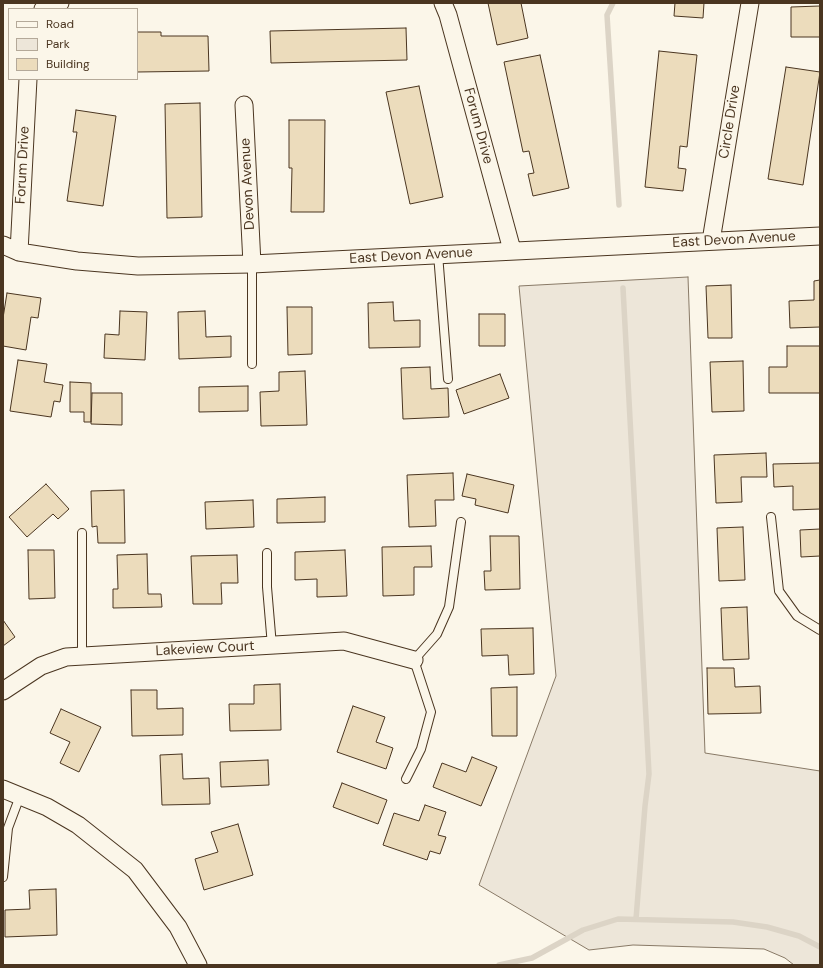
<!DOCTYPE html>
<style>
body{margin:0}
#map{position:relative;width:823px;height:968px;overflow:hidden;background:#fbf6e9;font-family:"DM Sans",sans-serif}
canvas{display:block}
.frame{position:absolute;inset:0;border:4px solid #4a3520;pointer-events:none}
.legend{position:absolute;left:8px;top:8px;width:130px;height:72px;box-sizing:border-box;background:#fbf6e9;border:1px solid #b4a999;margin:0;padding:5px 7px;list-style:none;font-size:12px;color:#4a3520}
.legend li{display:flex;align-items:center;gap:8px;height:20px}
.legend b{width:20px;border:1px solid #b4a999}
</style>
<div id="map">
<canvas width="823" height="968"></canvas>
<div class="frame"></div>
<ul class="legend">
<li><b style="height:5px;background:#fbf6e9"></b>Road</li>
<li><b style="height:11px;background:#ede6d9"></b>Park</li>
<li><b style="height:11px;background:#ecdcbc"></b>Building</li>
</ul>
</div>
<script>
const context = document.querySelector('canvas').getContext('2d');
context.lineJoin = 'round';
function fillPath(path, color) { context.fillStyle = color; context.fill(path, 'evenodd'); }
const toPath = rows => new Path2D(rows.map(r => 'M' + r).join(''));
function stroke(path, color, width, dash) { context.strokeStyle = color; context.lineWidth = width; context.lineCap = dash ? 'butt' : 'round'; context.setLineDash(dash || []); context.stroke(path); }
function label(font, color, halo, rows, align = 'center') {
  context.font = font + ' "DM Sans",sans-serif'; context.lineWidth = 3; context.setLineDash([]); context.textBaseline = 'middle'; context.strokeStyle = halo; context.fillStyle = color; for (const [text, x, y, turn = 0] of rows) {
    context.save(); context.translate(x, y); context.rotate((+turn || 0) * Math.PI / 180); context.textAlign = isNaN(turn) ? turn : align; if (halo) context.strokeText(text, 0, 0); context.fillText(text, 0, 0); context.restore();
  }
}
const green = toPath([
 [688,277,705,753,820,771,820,965,794,965,785,958,764,949,633,945,589,950,479,885,556,676,519,286,688,277]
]);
const stream = toPath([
 [613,3,607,15,619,205],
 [623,288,649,774,645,806,636,919],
 [499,965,532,958,583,930,618,919,733,922,767,927,799,936,820,947]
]);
const building = toPath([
 [488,3,521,3,528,38,497,45,488,3],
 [675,3,704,3,703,18,674,16,675,3],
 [820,6,820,37,791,37,791,7,820,6],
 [406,28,407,60,271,63,270,31,406,28],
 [137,32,161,32,161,36,208,36,209,71,137,72,137,32],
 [659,51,697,55,687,147,680,146,678,168,686,169,683,191,645,187,659,51],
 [540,55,569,188,533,196,528,174,534,173,529,151,523,152,504,62,540,55],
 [786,67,820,72,803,185,768,179,786,67],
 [419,86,443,197,410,204,386,92,419,86],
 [200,103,202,217,167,218,165,104,200,103],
 [76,110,116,116,103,206,67,201,77,132,73,132,76,110],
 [289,120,325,120,324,212,291,212,292,168,289,168,289,120],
 [820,280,820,327,790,328,789,301,814,300,814,281,820,280],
 [731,285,732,338,708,338,706,286,731,285],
 [7,293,41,298,38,318,31,317,26,350,3,346,3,318,7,293],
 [393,302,394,321,420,320,420,347,369,348,368,303,393,302],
 [287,307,312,307,312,354,288,355,287,307],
 [120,311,147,312,145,360,104,358,105,334,119,335,120,311],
 [205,311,206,337,231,336,231,357,179,359,178,312,205,311],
 [479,314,505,314,505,346,479,346,479,314],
 [787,346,820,346,820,393,769,393,769,367,787,367,787,346],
 [18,360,47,364,44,382,63,385,60,402,54,401,51,417,10,411,18,360],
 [743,361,744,411,712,412,710,362,743,361],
 [430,367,431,389,448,388,449,417,403,419,401,368,430,367],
 [305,371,307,425,261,426,260,392,279,391,279,372,305,371],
 [500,374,509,398,464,414,456,390,500,374],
 [70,382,91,383,91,422,84,422,84,412,70,412,70,382],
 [248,386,248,411,199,412,199,387,248,386],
 [92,393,122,393,122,425,91,424,92,393],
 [766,453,767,477,741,477,742,502,716,503,714,455,766,453],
 [820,463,820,509,793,510,793,486,774,487,773,464,820,463],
 [453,473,454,500,435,500,436,526,409,527,407,475,453,473],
 [467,474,514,485,508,513,475,505,476,499,462,496,467,474],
 [46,484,69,509,58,519,53,514,27,537,9,517,46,484],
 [124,490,125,543,98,543,97,526,92,527,91,491,124,490],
 [325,497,325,522,277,523,277,499,325,497],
 [253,500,254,527,206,529,205,502,253,500],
 [743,527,745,580,719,581,717,528,743,527],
 [820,529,820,556,801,557,800,530,820,529],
 [490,536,519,536,520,589,485,590,484,571,491,571,490,536],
 [431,546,432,567,414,567,414,595,383,596,382,547,431,546],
 [28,550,54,550,55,598,29,599,28,550],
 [345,550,347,596,317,597,317,579,295,580,295,552,345,550],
 [147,554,148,594,161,594,162,607,113,608,113,589,118,589,117,555,147,554],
 [237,555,238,583,221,583,222,604,193,604,191,556,237,555],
 [747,607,749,659,723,660,721,608,747,607],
 [3,620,15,637,3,646,3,620],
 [533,628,534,674,509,675,508,655,482,656,481,629,533,628],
 [707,668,734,668,735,687,760,686,761,713,708,714,707,668],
 [280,684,281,730,230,731,229,704,254,704,254,685,280,684],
 [517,687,517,736,492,736,491,688,517,687],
 [131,690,157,690,157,709,183,708,183,735,132,736,131,690],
 [353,706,385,717,376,742,393,748,386,769,337,752,353,706],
 [61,709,101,727,79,772,60,763,70,742,50,733,61,709],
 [182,754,183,779,209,778,210,804,162,805,160,755,182,754],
 [472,757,497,767,481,806,433,787,442,763,466,772,472,757],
 [268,760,269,785,221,787,220,762,268,760],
 [342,783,387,800,378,824,333,807,342,783],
 [425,805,446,812,438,835,446,837,440,854,430,851,427,860,383,845,394,813,419,821,425,805],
 [238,824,253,875,204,890,195,859,218,852,211,832,238,824],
 [56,889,57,935,5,937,5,910,30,909,29,890,56,889]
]);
const service = toPath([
 [438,254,448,379],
 [252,264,252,364],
 [771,517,779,591,797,616,820,630],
 [82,533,82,656],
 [267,553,267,587,272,646],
 [406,779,421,749,431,712,414,660,437,634,449,607,461,522],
 [3,877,8,828,20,796]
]);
const minor = toPath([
 [443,3,448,15,512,250],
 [43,9,60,3],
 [244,105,252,264],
 [711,241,750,3],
 [3,245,19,252,77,261,138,266,252,264,820,236],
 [19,252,28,79],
 [3,691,41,666,66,657,344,641,414,660],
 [3,789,47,807,78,825,135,870,178,927,198,965]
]);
const streetNames = [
 ["Circle Drive",730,122,-81],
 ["Forum Drive",478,126,75],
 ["Forum Drive",23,165,-87],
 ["Devon Avenue",248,184,-93],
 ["East Devon Avenue",734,240,-3],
 ["East Devon Avenue",411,256,-3],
 ["Lakeview Court",205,649,-3]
];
fillPath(green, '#ede6d9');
stroke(green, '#887966', 1);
stroke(stream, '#dcd4c6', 5.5);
fillPath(building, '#ecdcbc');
stroke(building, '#4a3520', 1);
stroke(service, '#4a3520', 10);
stroke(minor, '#4a3520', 19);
stroke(service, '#fbf6e9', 8);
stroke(minor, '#fbf6e9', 17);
label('14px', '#4a3520', '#fbf6e9', streetNames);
</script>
